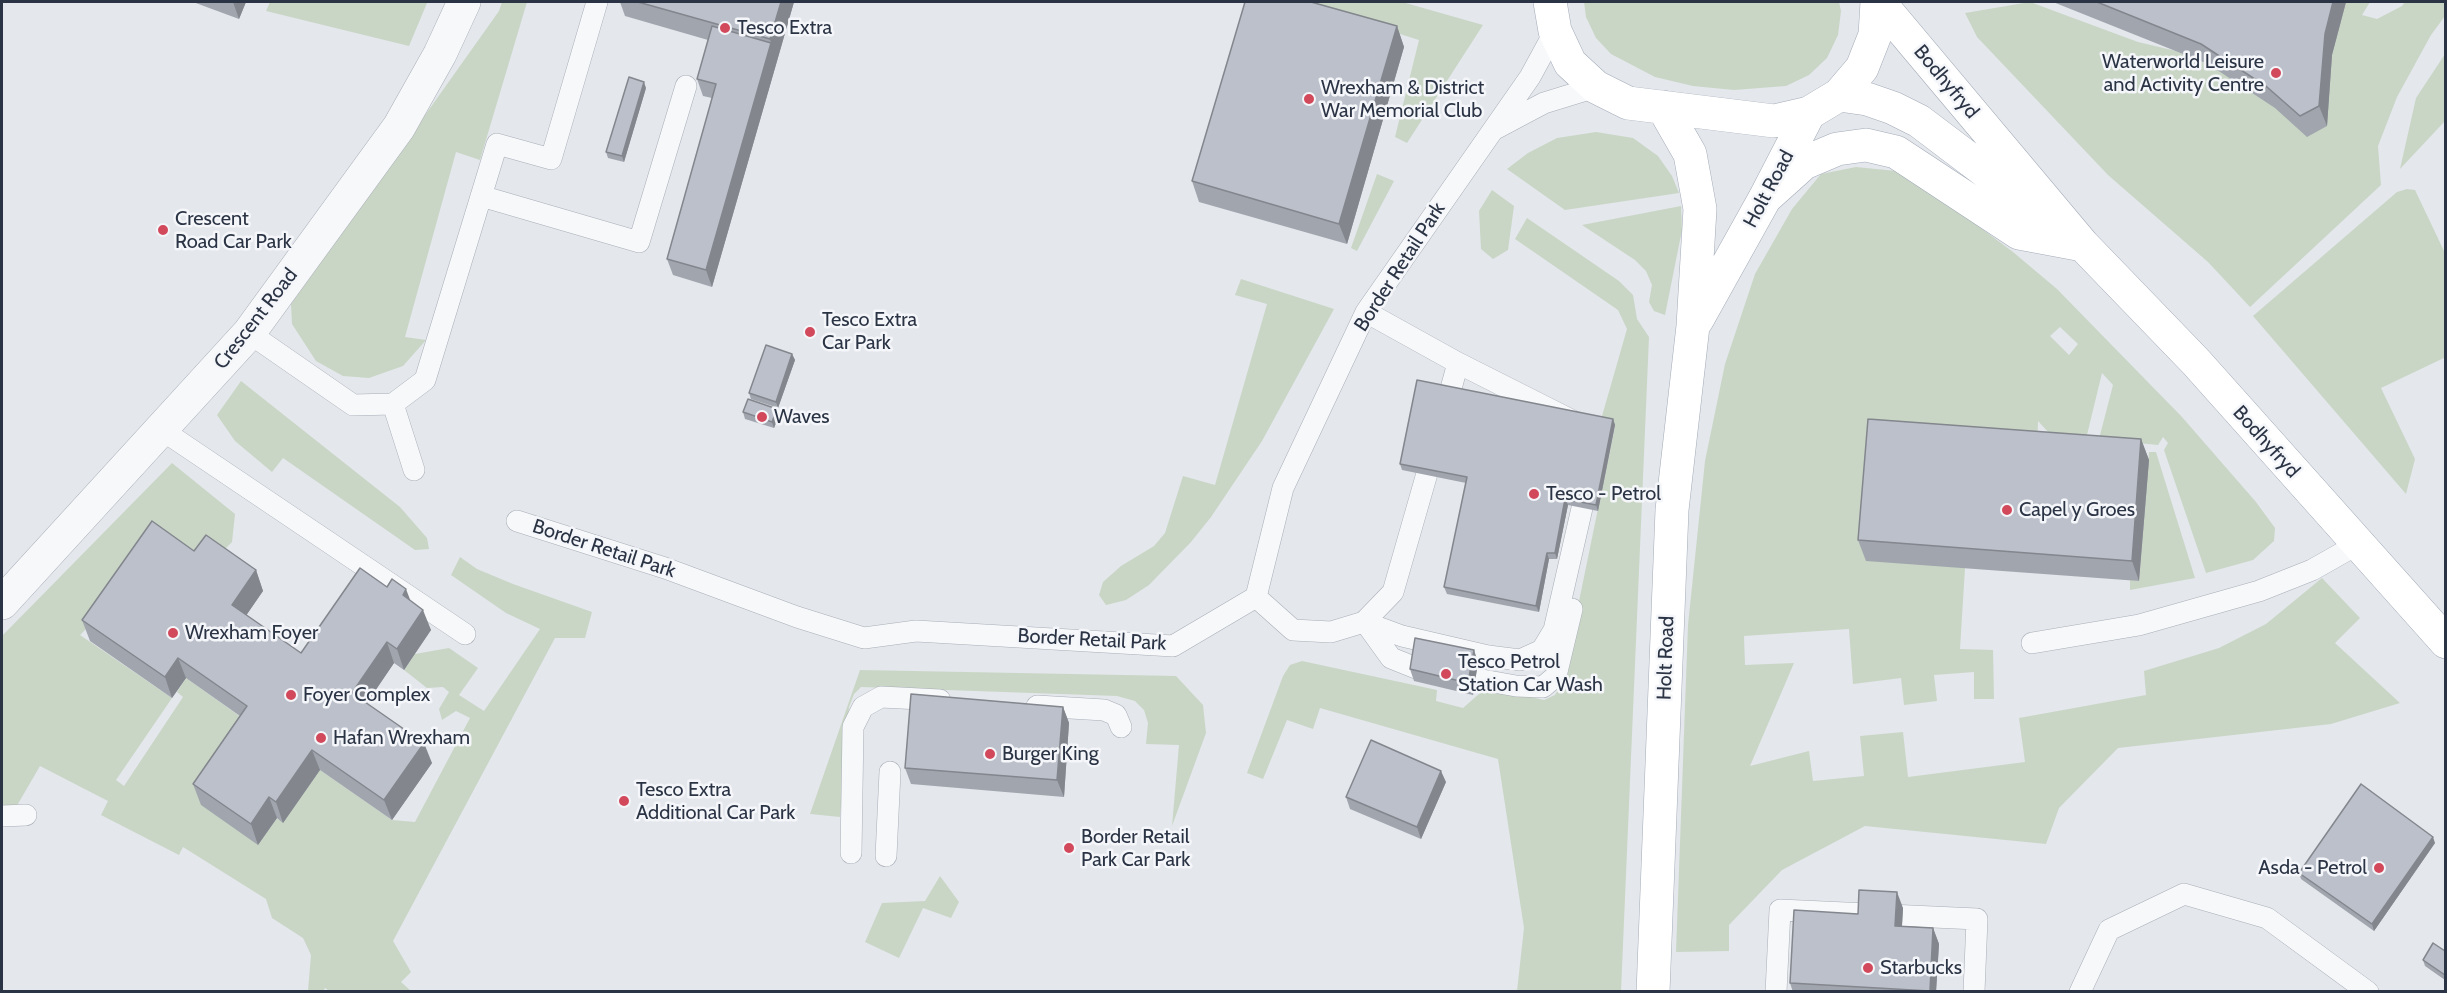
<!DOCTYPE html>
<style>
body{margin:0}
#map{position:relative;width:2447px;height:993px;overflow:hidden;background:#e4e7ec;font-family:Cabin,sans-serif}
canvas{display:block}
.frame{position:absolute;inset:0;border:3px solid #2b3445;pointer-events:none}
</style>
<div id="map">
<canvas width="2447" height="993"></canvas>
<div class="frame"></div>
</div>
<script>
const context = document.querySelector('canvas').getContext('2d');
context.lineJoin = 'round';
function fillPath(path, color) { context.fillStyle = color; context.fill(path, 'evenodd'); }
const toPath = rows => new Path2D(rows.map(r => 'M' + r).join(''));
function stroke(path, color, width, dash) { context.strokeStyle = color; context.lineWidth = width; context.lineCap = dash ? 'butt' : 'round'; context.setLineDash(dash || []); context.stroke(path); }
function label(font, color, halo, rows, align = 'center') {
  context.font = font + ' Cabin,sans-serif'; context.lineWidth = 5; context.setLineDash([]); context.textBaseline = 'middle'; context.strokeStyle = halo; context.fillStyle = color; for (const [text, x, y, turn = 0] of rows) {
    context.save(); context.translate(x, y); context.rotate((+turn || 0) * Math.PI / 180); context.textAlign = isNaN(turn) ? turn : align; if (halo) context.strokeText(text, 0, 0); context.fillText(text, 0, 0); context.restore();
  }
}
const green = toPath([
 [270,2,423,2,427,3,409,46,266,11],
 [502,2,527,2,480,160,456,152,405,337,426,340,403,366,369,378,343,376,316,361,292,324,291,304,499,11],
 [1299,2,1402,2,1483,25,1407,143,1395,137,1419,40],
 [1584,2,1839,2,1841,11,1838,35,1827,58,1809,75,1786,86,1734,90,1693,86,1655,77,1611,54,1596,38,1586,17],
 [2030,2,2138,42,2176,51,2208,64,2245,86,2332,55,2345,2,2370,2,2362,15,2377,19,2402,6,2405,2,2446,2,2445,16,2431,35,2397,97,2378,146,2381,185,2250,307,2208,262,2108,175,1977,37,1965,13],
 [2445,54,2445,121,2400,169,2416,98],
 [1596,132,1633,138,1658,156,1672,176,1679,193,1565,210,1507,169,1528,153,1557,138],
 [1856,167,1896,171,1930,190,2013,252,2057,289,2182,417,2256,502,2275,528,2274,541,2253,560,2206,573,2164,450,2168,443,2163,437,2158,445,2099,439,2113,385,2102,373,2086,439,2049,433,2038,421,2037,451,1965,568,1960,649,1993,650,1994,699,1974,699,1974,672,1934,675,1937,701,1904,705,1901,678,1853,684,1849,629,1744,636,1745,665,1794,663,1750,766,1809,751,1813,781,1864,776,1860,736,1903,732,1908,777,2025,762,2019,718,2146,695,2144,671,2219,648,2266,624,2322,578,2360,618,2335,643,2400,703,2331,724,2118,748,2059,808,2046,844,1865,826,1782,870,1729,925,1729,951,1676,952,1688,625,1705,461,1725,364,1755,274,1792,209,1821,174],
 [2060,327,2078,344,2069,355,2050,336],
 [1377,174,1394,181,1357,251,1351,248],
 [2407,189,2415,190,2445,253,2446,357,2381,388,2415,459,2406,494,2253,316,2397,192],
 [1492,190,1514,206,1508,250,1493,259,1481,249,1479,211],
 [1681,206,1682,230,1665,315,1654,311,1649,302,1652,285,1646,271,1635,260,1582,225],
 [1527,218,1619,281,1633,295,1637,319,1649,337,1621,991,1517,991,1524,928,1498,759,1320,708,1313,729,1287,720,1263,779,1247,773,1283,676,1290,665,1302,661,1437,690,1436,701,1463,708,1487,687,1544,700,1555,695,1562,684,1615,426,1600,423,1627,329,1618,310,1515,239],
 [1241,279,1334,309,1262,441,1211,517,1191,542,1149,585,1126,600,1106,605,1099,595,1103,582,1121,566,1154,546,1165,533,1183,476,1215,485,1267,304,1235,295],
 [241,381,400,507,427,538,429,549,415,550,283,458,272,472,235,441,217,415],
 [2149,452,2156,452,2195,578,2130,590,2130,580,2139,581],
 [172,463,235,514,232,542,219,555,90,625,80,635,172,698,116,780,124,786,183,697,177,692,186,678,255,727,258,845,277,818,283,822,320,770,392,820,415,822,470,718,456,711,442,720,439,709,449,692,443,687,427,688,404,670,415,654,449,648,478,668,459,695,484,711,540,629,506,613,451,575,460,557,477,569,513,584,592,612,585,638,555,638,393,941,411,972,401,982,412,992,331,992,325,988,323,991,308,991,311,955,303,938,272,918,266,899,183,847,179,855,101,815,108,801,40,766,15,809,2,805,2,636],
 [860,670,1176,676,1203,705,1206,733,1172,826,1179,745,1146,744,1148,723,1144,710,1135,701,1117,696,861,687,854,694,849,707,840,817,810,814],
 [940,876,959,902,951,918,923,908,899,958,865,942,882,903,925,901]
]);
const lane = toPath([
 [1495,129,1544,103,1596,87],
 [481,196,639,242,686,86],
 [1366,312,1458,363,1444,414],
 [249,333,353,405,393,404,425,380,497,144,551,159,597,2],
 [1458,363,1573,421],
 [393,404,414,470],
 [162,430,465,634],
 [517,521,665,568,797,617,864,638,916,631,1173,646,1256,597,1283,488,1366,312,1530,77,1555,31],
 [1256,597,1293,630,1331,632,1364,622,1393,592,1434,449],
 [1364,622,1402,636,1488,656,1520,660,1542,650,1554,630,1588,482],
 [1365,622,1391,658,1416,668,1516,686,1543,687,1556,676,1572,609],
 [2032,643,2139,625,2259,591,2312,570,2358,544],
 [1037,706,1104,710,1116,715,1121,727],
 [2,816,26,815],
 [851,853,853,727,863,707,881,697,940,700],
 [886,856,890,772],
 [1776,992,1780,910,1977,919,1974,992],
 [2080,992,2109,930,2184,894,2267,918,2368,992]
]);
const street = toPath([
 [2,603,249,333,399,127,440,54,464,2]
]);
const primary = toPath([
 [1550,2,1555,31,1570,63,1596,87,1628,103,1774,121,1809,113,1839,95,1862,68,1875,35,1877,2],
 [1879,2,2083,245,2196,362,2446,642],
 [1839,95,1867,99,1893,108,1919,121,2034,208],
 [1765,198,1804,163,1837,149,1866,145,1896,152,2019,233,2083,245],
 [1697,320,1765,198,1809,113],
 [1653,992,1672,510,1693,326,1700,209,1690,154,1663,107]
]);
const wall = toPath([
 [193,2,246,2,239,19],
 [620,2,794,2,712,287,673,275,667,259,712,98,703,96,697,79,708,40,625,16],
 [2053,2,2346,2,2332,55,2327,126,2307,137,2275,108,2208,64],
 [1397,26,1404,47,1347,244,1199,202,1192,181],
 [646,88,624,162,608,158,606,152],
 [792,354,795,360,778,408,751,399,749,393],
 [777,409,779,415,774,428,745,419,743,412],
 [1613,419,1615,425,1598,511,1568,505,1557,559,1549,559,1539,612,1447,594,1444,587,1466,483,1402,470,1400,464],
 [2141,439,2149,460,2139,581,1866,561,1858,540],
 [194,551,256,570,263,591,246,615,301,653,387,587,410,601,431,630,404,670,394,663,367,703,432,763,392,820,320,770,283,823,277,818,258,845,201,805,193,784,240,716,186,678,172,698,90,641,82,620],
 [1478,662,1473,695,1414,681,1410,669],
 [1063,707,1069,723,1064,797,911,784,905,768],
 [1446,782,1421,839,1350,809,1346,797],
 [2435,843,2374,931,2301,879,2299,873],
 [1903,908,1902,926,1933,928,1939,944,1936,992,1793,992,1790,983,1858,914],
 [2445,951,2445,980,2425,966,2423,960]
]);
const shadedWall = toPath([
 [233,2,246,2,239,19],
 [781,2,794,2,712,287,706,270,771,43,770,39],
 [2333,2,2346,2,2332,55,2327,126,2319,106,2325,34],
 [1397,26,1404,47,1347,244,1339,224],
 [644,82,646,88,624,162,622,156],
 [792,354,795,360,778,408,776,402],
 [777,409,779,415,774,428,772,422],
 [1613,419,1615,425,1598,511,1596,505],
 [2141,439,2149,460,2139,581,2132,561],
 [1565,499,1568,505,1557,559,1555,553],
 [1547,553,1549,559,1539,612,1536,606],
 [256,570,263,591,239,626,232,605],
 [406,589,414,610,403,595],
 [423,610,431,630,404,670,397,649],
 [387,642,394,663,360,713,352,693],
 [1474,650,1478,662,1473,695,1468,683],
 [178,658,186,678,172,698,165,677],
 [1063,707,1069,723,1064,797,1057,780],
 [424,743,432,763,392,820,384,800],
 [312,750,320,770,283,823,276,802],
 [1441,771,1446,782,1421,839,1417,827],
 [269,797,277,818,258,845,251,824],
 [2433,837,2435,843,2374,931,2372,924],
 [1897,892,1903,908,1901,942,1895,926],
 [1933,928,1939,944,1936,992,1930,992]
]);
const building = toPath([
 [638,2,781,2,770,39,638,2],
 [1245,2,1311,2,1397,26,1339,224,1192,181,1245,2],
 [2097,2,2333,2,2325,34,2319,106,2300,116,2267,87,2201,44,2097,2],
 [712,26,771,43,706,270,667,259,716,84,697,79,712,26],
 [629,77,644,82,622,156,606,152,629,77],
 [766,345,792,354,776,402,749,393,766,345],
 [1417,380,1613,419,1596,505,1565,499,1555,553,1547,553,1536,606,1444,587,1467,477,1400,464,1417,380],
 [748,399,777,409,772,422,743,412,748,399],
 [1868,419,2141,439,2132,561,1858,540,1868,419],
 [152,521,194,551,206,535,256,570,232,605,301,653,360,568,387,587,392,579,406,589,403,595,423,610,397,649,387,642,352,693,424,743,384,800,312,750,276,802,269,797,251,824,193,784,247,706,178,658,165,677,82,620,152,521],
 [1415,638,1474,650,1468,683,1410,669,1415,638],
 [911,694,1063,707,1057,780,905,768,911,694],
 [1371,740,1441,771,1417,827,1346,797,1371,740],
 [2361,784,2433,837,2372,924,2299,873,2361,784],
 [1859,890,1897,892,1895,926,1933,928,1930,991,1790,983,1794,910,1858,914,1859,890],
 [2433,943,2445,951,2445,975,2423,960,2433,943]
]);
const markers = [
 [725,28,6,"#d1495b"],
 [2276,73,6,"#d1495b"],
 [1309,99,6,"#d1495b"],
 [163,230,6,"#d1495b"],
 [810,332,6,"#d1495b"],
 [762,417,6,"#d1495b"],
 [1534,494,6,"#d1495b"],
 [2007,510,6,"#d1495b"],
 [173,633,6,"#d1495b"],
 [1446,674,6,"#d1495b"],
 [291,695,6,"#d1495b"],
 [321,738,6,"#d1495b"],
 [990,754,6,"#d1495b"],
 [624,801,6,"#d1495b"],
 [1069,848,6,"#d1495b"],
 [2379,868,6,"#d1495b"],
 [1868,968,6,"#d1495b"]
];
const poiNames = [
 ["Tesco Extra",737,28],
 ["Waterworld Leisure",2264,62,"right"],
 ["and Activity Centre",2264,85,"right"],
 ["Wrexham & District",1321,88],
 ["War Memorial Club",1321,111],
 ["Crescent",175,219],
 ["Road Car Park",175,242],
 ["Tesco Extra",822,320],
 ["Car Park",822,343],
 ["Waves",774,417],
 ["Tesco - Petrol",1546,494],
 ["Capel y Groes",2019,510],
 ["Wrexham Foyer",185,633],
 ["Tesco Petrol",1458,662],
 ["Station Car Wash",1458,685],
 ["Foyer Complex",303,695],
 ["Hafan Wrexham",333,738],
 ["Burger King",1002,754],
 ["Tesco Extra",636,790],
 ["Additional Car Park",636,813],
 ["Border Retail",1081,837],
 ["Park Car Park",1081,860],
 ["Asda - Petrol",2367,868,"right"],
 ["Starbucks",1880,968]
];
const streetNames = [
 ["Bodhyfryd",1946,82,50],
 ["Holt Road",1769,189,-62],
 ["Border Retail Park",1400,267,-57],
 ["Crescent Road",256,319,-52],
 ["Bodhyfryd",2266,442,48],
 ["Border Retail Park",604,549,18],
 ["Border Retail Park",1092,640,3],
 ["Holt Road",1666,658,-88]
];
fillPath(green, '#c9d6c5');
stroke(lane, '#a9aeb7', 22);
stroke(street, '#a9aeb7', 34);
stroke(primary, '#a3abb8', 34);
stroke(lane, '#f7f8fa', 21);
stroke(street, '#f7f8fa', 33);
stroke(primary, '#fff', 33);
fillPath(wall, '#a1a5ae');
fillPath(shadedWall, '#83868d');
fillPath(building, '#bbc0ca');
stroke(building, '#83868d', 1.5);
for (const [x, y, r, color] of markers) { const dot = new Path2D(); dot.arc(x, y, r, 0, 2 * Math.PI); context.fillStyle = color; context.fill(dot); stroke(dot, '#f4f6f9', 2); }
label('20px', '#2b3445', '#f4f6f9', poiNames, 'left');
label('20px', '#2b3445', '#f4f6f9', streetNames);
</script>
